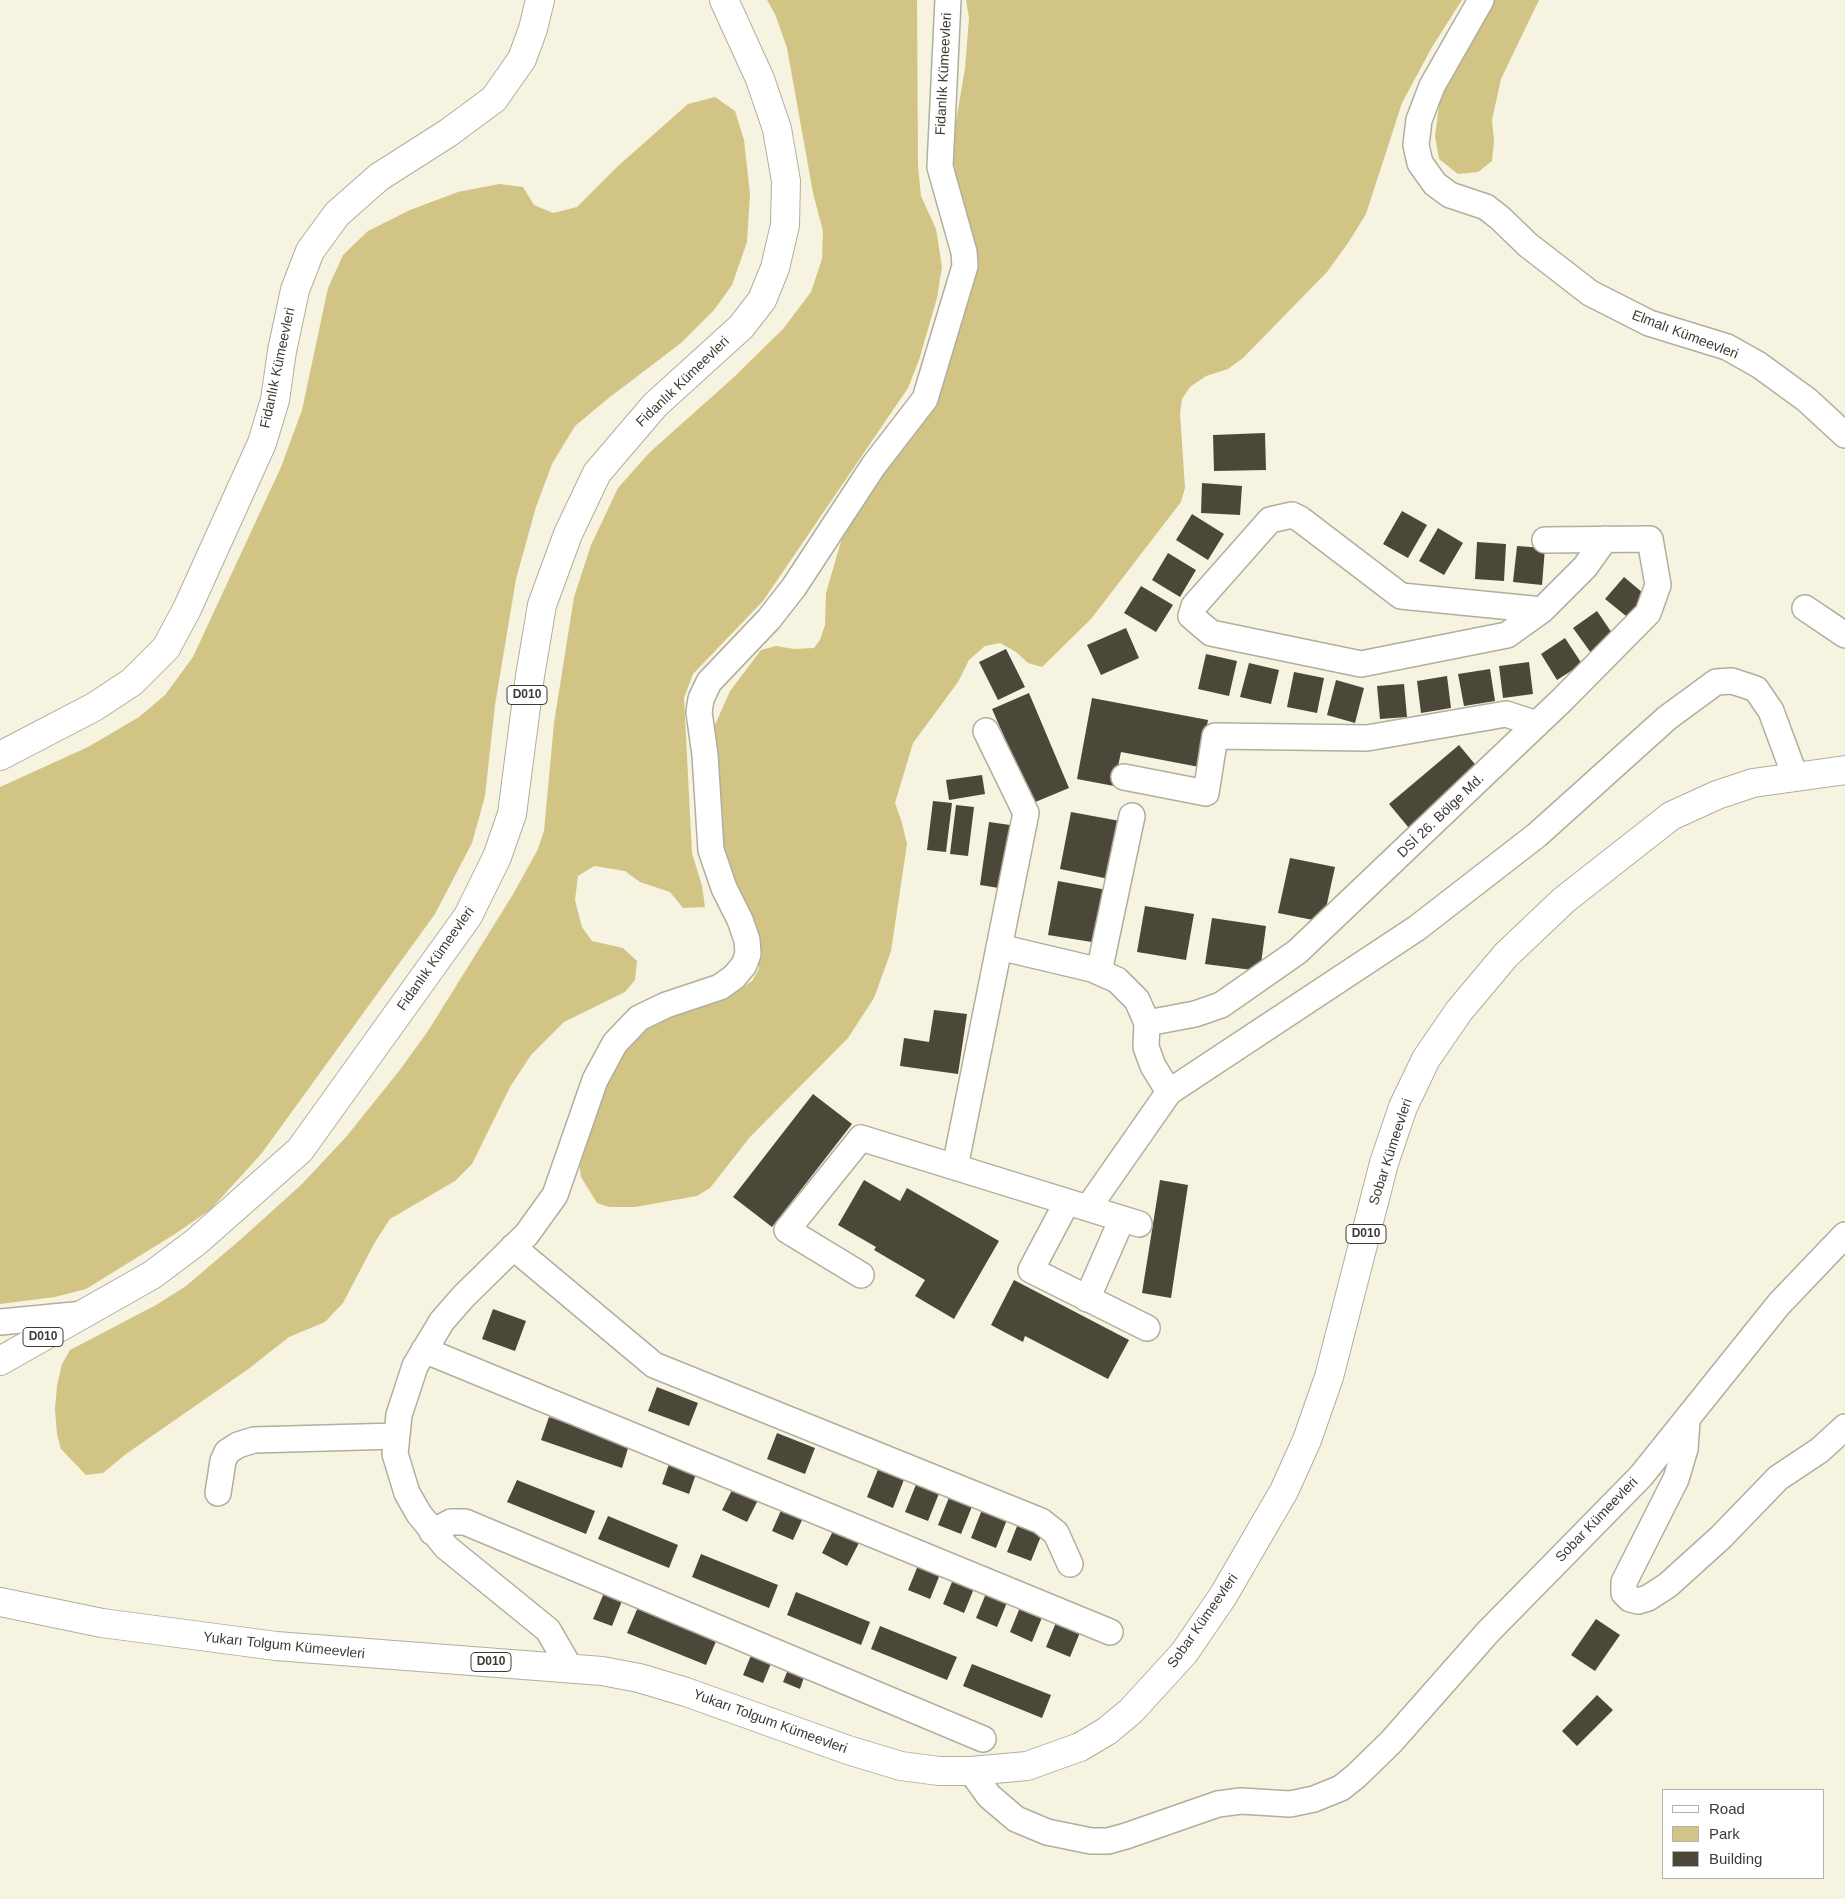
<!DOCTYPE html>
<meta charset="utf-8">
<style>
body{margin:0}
#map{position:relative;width:1845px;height:1899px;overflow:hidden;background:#f6f3e1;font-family:Arial,sans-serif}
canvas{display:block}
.legend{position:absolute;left:1662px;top:1789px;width:162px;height:90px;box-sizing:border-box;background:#fff;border:1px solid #b1b1ae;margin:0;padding:6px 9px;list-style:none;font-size:15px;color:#3d3b34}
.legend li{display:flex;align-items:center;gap:10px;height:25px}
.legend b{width:25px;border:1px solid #b1b1ae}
</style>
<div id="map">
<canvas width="1845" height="1899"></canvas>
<ul class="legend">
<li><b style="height:6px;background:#fff"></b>Road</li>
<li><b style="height:14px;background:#d2c485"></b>Park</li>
<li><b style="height:14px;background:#4b483a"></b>Building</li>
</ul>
</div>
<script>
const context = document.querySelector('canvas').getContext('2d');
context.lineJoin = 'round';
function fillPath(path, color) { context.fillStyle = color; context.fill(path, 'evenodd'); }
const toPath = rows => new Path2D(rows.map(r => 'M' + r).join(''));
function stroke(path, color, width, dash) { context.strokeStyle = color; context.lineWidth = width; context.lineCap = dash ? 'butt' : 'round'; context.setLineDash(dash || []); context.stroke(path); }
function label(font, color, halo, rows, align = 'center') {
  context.font = font + ' Arial,sans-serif'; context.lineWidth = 5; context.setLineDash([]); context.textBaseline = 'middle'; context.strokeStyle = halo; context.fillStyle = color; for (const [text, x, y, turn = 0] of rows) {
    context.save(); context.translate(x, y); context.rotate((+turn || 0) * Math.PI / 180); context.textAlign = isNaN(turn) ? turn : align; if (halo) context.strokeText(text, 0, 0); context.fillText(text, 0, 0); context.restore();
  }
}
const green = toPath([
 [767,0,917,0,918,166,921,196,936,229,942,267,937,298,919,360,908,388,763,601,693,674,684,698,692,853,702,886,705,907,683,908,670,892,640,882,625,871,594,866,578,876,575,900,582,927,592,941,623,948,637,961,635,980,625,992,564,1022,531,1055,510,1087,472,1164,455,1181,390,1219,375,1242,343,1303,325,1322,289,1337,247,1370,126,1454,103,1473,86,1475,61,1449,57,1434,55,1409,57,1386,62,1364,70,1350,156,1305,186,1286,240,1240,302,1184,346,1137,399,1071,428,1031,512,896,537,851,544,831,554,723,574,597,591,545,618,488,650,452,733,378,783,329,811,292,822,259,823,231,813,193,787,48,775,14],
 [966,0,1462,0,1432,47,1402,103,1366,214,1348,243,1327,272,1243,358,1228,369,1206,376,1190,387,1182,399,1180,413,1185,488,1181,502,1091,619,1042,667,1028,663,1016,652,1000,643,985,646,969,660,958,682,913,743,895,803,902,823,907,844,891,951,874,998,848,1038,750,1137,710,1188,697,1196,635,1207,609,1207,597,1203,581,1177,579,1162,613,1062,649,1021,711,998,737,991,752,981,759,969,757,948,727,872,721,844,714,727,730,691,761,650,776,646,794,649,814,648,820,640,825,625,826,593,842,538,872,484,930,405,962,204,953,159,955,128,965,68,969,18],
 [1495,0,1539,0,1501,79,1492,120,1494,141,1492,161,1478,172,1458,174,1439,159,1435,136,1440,98],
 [715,97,735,111,744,140,750,194,747,242,732,285,714,310,681,343,610,397,575,426,552,464,536,507,516,579,495,705,485,796,472,843,435,914,262,1153,211,1209,175,1234,86,1289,55,1297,0,1304,0,787,88,747,139,717,165,695,193,657,281,467,302,410,328,288,343,255,368,231,410,210,458,192,499,184,523,187,534,205,553,213,577,207,618,166,688,104]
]);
const building = toPath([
 [1265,433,1266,470,1214,471,1213,435],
 [1202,483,1242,486,1240,515,1201,513],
 [1402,511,1427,525,1408,558,1383,544],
 [1192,514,1224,534,1208,560,1176,540],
 [1438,528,1463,543,1444,575,1419,561],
 [1477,542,1506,544,1504,581,1475,579],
 [1517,546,1545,548,1542,585,1513,582],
 [1168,553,1196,570,1180,597,1152,580],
 [1624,577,1649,598,1631,620,1605,599],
 [1141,586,1173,605,1156,632,1124,613],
 [1597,611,1614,636,1591,653,1573,628],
 [1126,628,1139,658,1101,675,1087,645],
 [1565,638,1582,664,1557,680,1541,654],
 [1006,649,1025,687,998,700,979,662],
 [1206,654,1237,661,1229,696,1198,689],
 [1529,662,1533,694,1503,698,1499,666],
 [1249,663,1279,670,1271,704,1240,697],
 [1490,669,1495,701,1464,706,1458,674],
 [1294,672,1324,678,1317,713,1287,707],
 [1447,676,1451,708,1421,713,1417,681],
 [1336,680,1364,688,1355,723,1327,715],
 [1404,684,1407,717,1380,719,1377,686],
 [1029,693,1069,788,1033,803,992,709],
 [1092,698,1208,720,1199,767,1121,752,1114,786,1077,779],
 [1459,745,1479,769,1409,828,1389,804],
 [982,775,985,794,949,800,946,780],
 [933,801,952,803,946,852,927,850],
 [956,805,974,807,968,856,950,854],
 [1071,812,1120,821,1109,879,1060,869],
 [989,822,1010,825,999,888,980,885],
 [1290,858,1335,867,1323,922,1278,913],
 [1058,881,1107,890,1098,943,1048,935],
 [1145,906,1194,914,1186,960,1137,952],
 [1212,918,1266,926,1260,971,1205,964],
 [934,1010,967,1014,958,1074,900,1066,904,1038,929,1042],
 [813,1094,852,1124,772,1227,733,1197],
 [864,1180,900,1201,907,1188,999,1241,954,1319,915,1296,925,1280,874,1250,876,1247,838,1225],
 [1160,1180,1188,1185,1171,1298,1142,1293],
 [1014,1280,1129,1340,1108,1379,1025,1336,1023,1342,991,1325],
 [493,1309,526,1321,515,1351,482,1339],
 [657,1387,698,1403,689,1426,648,1411],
 [549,1417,629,1445,622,1468,541,1440],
 [777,1433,815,1448,805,1474,767,1459],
 [669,1464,696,1474,689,1494,662,1484],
 [879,1467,905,1477,893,1508,867,1497],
 [517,1480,595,1511,586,1534,507,1502],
 [917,1482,940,1491,928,1521,905,1512],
 [733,1488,758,1500,747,1522,722,1510],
 [950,1495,973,1504,961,1534,938,1525],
 [983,1507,1008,1517,996,1548,971,1538],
 [782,1508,803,1518,793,1540,772,1531],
 [608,1516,678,1545,669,1568,598,1539],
 [1019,1521,1043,1531,1031,1561,1007,1552],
 [834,1529,860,1541,847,1566,822,1553],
 [701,1554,778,1585,769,1608,692,1577],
 [919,1563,941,1572,930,1599,908,1590],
 [954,1577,975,1586,964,1613,943,1604],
 [987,1591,1008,1600,997,1627,976,1618],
 [796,1592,870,1622,861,1645,787,1615],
 [604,1593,622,1601,612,1626,593,1619],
 [1021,1605,1043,1615,1032,1642,1010,1632],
 [638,1607,717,1639,706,1665,627,1633],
 [1596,1619,1620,1635,1595,1671,1571,1655],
 [1057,1620,1081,1630,1070,1657,1046,1647],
 [880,1626,957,1657,947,1680,871,1649],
 [752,1653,772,1661,763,1683,743,1675],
 [972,1664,1051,1695,1042,1718,963,1686],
 [789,1667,805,1674,800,1689,783,1682],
 [1597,1695,1613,1710,1577,1746,1562,1731]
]);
const minor = toPath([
 [1481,0,1432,86,1419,120,1416,145,1420,163,1435,184,1450,195,1486,207,1500,218,1528,245,1590,293,1649,323,1727,347,1759,365,1807,400,1845,435],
 [1805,608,1845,635],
 [1542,610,1401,596,1300,519,1292,515,1270,520,1194,606,1191,616,1211,633,1361,664,1507,635,1542,610,1585,567,1605,539],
 [1124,777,1206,793,1215,736,1367,738,1506,714,1537,724],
 [999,947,1092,969,1117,980,1137,1000,1147,1023,1146,1047,1153,1066,1169,1092],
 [1099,972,1132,816],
 [1147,1023,1195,1014,1221,1005,1297,952,1562,700,1648,613,1658,585,1650,539,1545,540],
 [955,1167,1026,813,986,731],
 [1067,1202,1031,1270,1147,1328],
 [1088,1208,1169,1092,1417,928,1537,835,1667,718,1716,682,1732,681,1756,689,1771,711,1795,776],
 [513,1247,654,1365,1041,1521,1056,1533,1070,1564],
 [861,1275,787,1230,861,1138,1139,1224],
 [1087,1299,1122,1219],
 [0,1322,84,1314],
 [424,1350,1110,1632],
 [1687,1421,1685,1449,1676,1479,1624,1582,1624,1593,1630,1599,1638,1601,1648,1598,1668,1585,1721,1537,1778,1478,1820,1450,1845,1427],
 [218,1493,223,1461,227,1452,238,1445,254,1440,396,1436],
 [432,1532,451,1522,465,1522,983,1739],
 [570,1668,548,1630,446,1547,419,1514,407,1493,395,1454,399,1415,415,1366,442,1321,463,1297,527,1234,555,1195,595,1080,615,1043,639,1018,666,1005,720,987,734,977,744,965,748,954,747,940,740,920,724,888,711,850,705,755,699,712,701,699,709,682,769,619,794,587,874,465,925,399,965,266,964,252,940,167,948,0],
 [971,1771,989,1796,1016,1819,1047,1832,1091,1841,1108,1841,1126,1836,1218,1804,1241,1801,1290,1804,1314,1799,1341,1788,1356,1776,1391,1742,1488,1632,1641,1476,1779,1304,1845,1235]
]);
const major = toPath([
 [0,756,94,707,132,682,166,648,187,609,262,443,275,400,282,351,295,290,310,251,337,214,379,177,448,133,494,99,522,59,533,29,540,0],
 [0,1361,152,1275,196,1242,300,1150,468,916,497,857,512,814,530,676,542,605,568,534,597,473,655,405,741,327,762,300,775,268,785,225,786,181,777,129,760,79,724,0],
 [0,1602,102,1623,276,1646,602,1671,639,1678,686,1692,848,1750,901,1766,939,1771,971,1771,1027,1766,1080,1747,1107,1731,1131,1711,1184,1653,1223,1596,1284,1491,1307,1440,1329,1377,1384,1163,1403,1107,1426,1059,1459,1011,1506,955,1564,900,1671,816,1717,795,1753,783,1845,770]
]);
const shields = [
 [527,695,40],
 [1366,1234,40],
 [43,1337,40],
 [491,1662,40]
];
const shieldNames = [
 ["D010",527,695],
 ["D010",1366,1234],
 ["D010",43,1337],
 ["D010",491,1662]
];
const streetNames = [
 ["Fidanlık Kümeevleri",944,74,-87],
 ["Elmalı Kümeevleri",1685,335,21],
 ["Fidanlık Kümeevleri",278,368,-78],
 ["Fidanlık Kümeevleri",683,382,-44],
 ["DSİ 26. Bölge Md.",1441,816,-44],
 ["Fidanlık Kümeevleri",436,959,-55],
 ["Sobar Kümeevleri",1391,1152,-72],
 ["Sobar Kümeevleri",1597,1520,-46],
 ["Sobar Kümeevleri",1203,1621,-55],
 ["Yukarı Tolgum Kümeevleri",284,1646,6],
 ["Yukarı Tolgum Kümeevleri",770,1722,20]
];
fillPath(green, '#d2c485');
fillPath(building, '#4b483a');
stroke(minor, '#b1ae9e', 28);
stroke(major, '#b1ae9e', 30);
stroke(minor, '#fff', 25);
stroke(major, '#fff', 28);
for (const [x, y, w] of shields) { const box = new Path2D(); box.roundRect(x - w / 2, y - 9.5, w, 19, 4); context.fillStyle = '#fff'; context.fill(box); stroke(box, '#3d3b34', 1); }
label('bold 12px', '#3d3b34', null, shieldNames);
label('14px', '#3d3b34', '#fff', streetNames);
</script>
